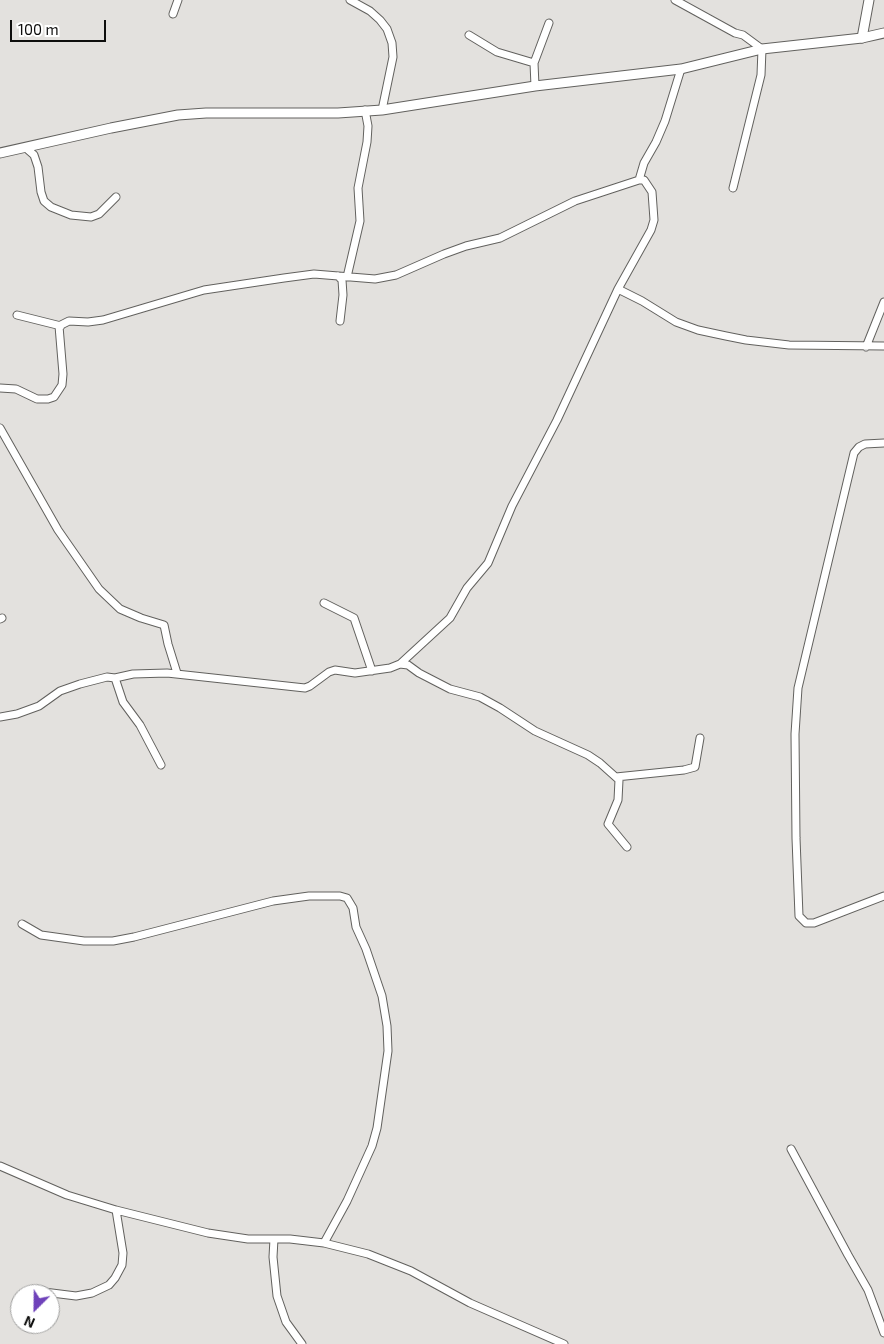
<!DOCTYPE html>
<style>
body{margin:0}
#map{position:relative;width:884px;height:1344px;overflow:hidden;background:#e3e1de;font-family:"Exo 2",sans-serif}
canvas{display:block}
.north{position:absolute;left:10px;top:1284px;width:50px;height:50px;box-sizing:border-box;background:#fff;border:1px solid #9f9f9e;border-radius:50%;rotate:203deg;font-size:14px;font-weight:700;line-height:20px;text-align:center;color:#0e0e0d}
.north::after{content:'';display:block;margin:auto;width:18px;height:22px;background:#6f42ba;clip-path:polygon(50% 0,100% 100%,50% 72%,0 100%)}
.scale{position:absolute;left:10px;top:20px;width:96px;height:22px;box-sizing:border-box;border:2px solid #0e0e0d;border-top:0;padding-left:6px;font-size:15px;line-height:18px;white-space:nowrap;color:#0e0e0d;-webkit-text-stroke:4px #fff;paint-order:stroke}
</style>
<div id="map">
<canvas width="884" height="1344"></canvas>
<div class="north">N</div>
<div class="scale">100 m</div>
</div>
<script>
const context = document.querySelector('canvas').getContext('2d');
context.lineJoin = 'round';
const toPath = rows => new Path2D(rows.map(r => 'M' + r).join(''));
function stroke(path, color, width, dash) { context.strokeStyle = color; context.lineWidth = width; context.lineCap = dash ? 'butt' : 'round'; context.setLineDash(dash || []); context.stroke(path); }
const minor = toPath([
 [350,0,370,11,380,20,387,29,392,43,393,57,382,110],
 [675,0,735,33,743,35,762,49,761,75,733,188],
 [173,14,178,0],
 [469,35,497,52,534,63,535,86],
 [534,63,549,23],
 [26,148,34,155,38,167,41,192,44,201,51,207,71,215,91,217,99,214,116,197],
 [338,276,342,280,343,295,340,321],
 [347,277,360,221,358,188,367,142,368,126,365,110],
 [618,289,642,301,676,322,698,330,726,336,746,340,789,345,884,346],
 [17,315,61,326],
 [866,347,884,302],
 [0,388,16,389,37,399,48,399,54,397,62,385,63,374,59,326,69,321,88,322,103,320,204,290,284,278,314,274,375,279,396,275,444,254,466,246,500,238,575,201,639,180,644,163,656,142,665,121,681,69],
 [0,428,58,530,99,589,120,609,141,618,164,625,168,644,177,673],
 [884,443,865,444,859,447,854,453,798,688,795,734,796,838,799,916,806,923,814,923,884,896],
 [324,603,354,618,372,671],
 [0,619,2,618],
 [400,664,408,665,419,673,450,689,480,697,500,708,535,731,588,755,600,763,619,780,618,800,608,824,627,847],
 [115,678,123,702,140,725,161,765],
 [0,717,17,714,39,706,60,691,80,684,107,677,115,678,133,674,167,673,305,688,310,686,329,672,335,670,355,673,390,668,400,664,450,618,467,588,488,563,512,506,557,420,618,289,651,230,654,220,652,192,644,180,639,180],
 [616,777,684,770,695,767,700,738],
 [22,924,41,935,84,941,113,941,134,937,273,901,309,896,340,896,347,898,353,908,356,927,366,949,382,996,387,1026,388,1051,377,1128,372,1146,347,1201,324,1243],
 [791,1149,848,1255,868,1290,884,1333],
 [0,1166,67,1195,116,1210,208,1233,248,1239,290,1239,324,1243,368,1254,411,1271,470,1303,564,1344],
 [274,1239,273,1257,277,1296,286,1322,302,1344],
 [44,1292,76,1296,92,1293,109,1285,115,1278,122,1265,123,1253,116,1210]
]);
const tertiary = toPath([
 [862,38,869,0]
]);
const secondary = toPath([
 [0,153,111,128,178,115,206,113,338,113,382,110,535,86,681,69,762,49,862,38,884,33]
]);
stroke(minor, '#62615e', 9);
stroke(tertiary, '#62615e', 11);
stroke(secondary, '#62615e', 11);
stroke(minor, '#fff', 7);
stroke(tertiary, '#fff', 9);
stroke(secondary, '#fff', 9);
</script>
